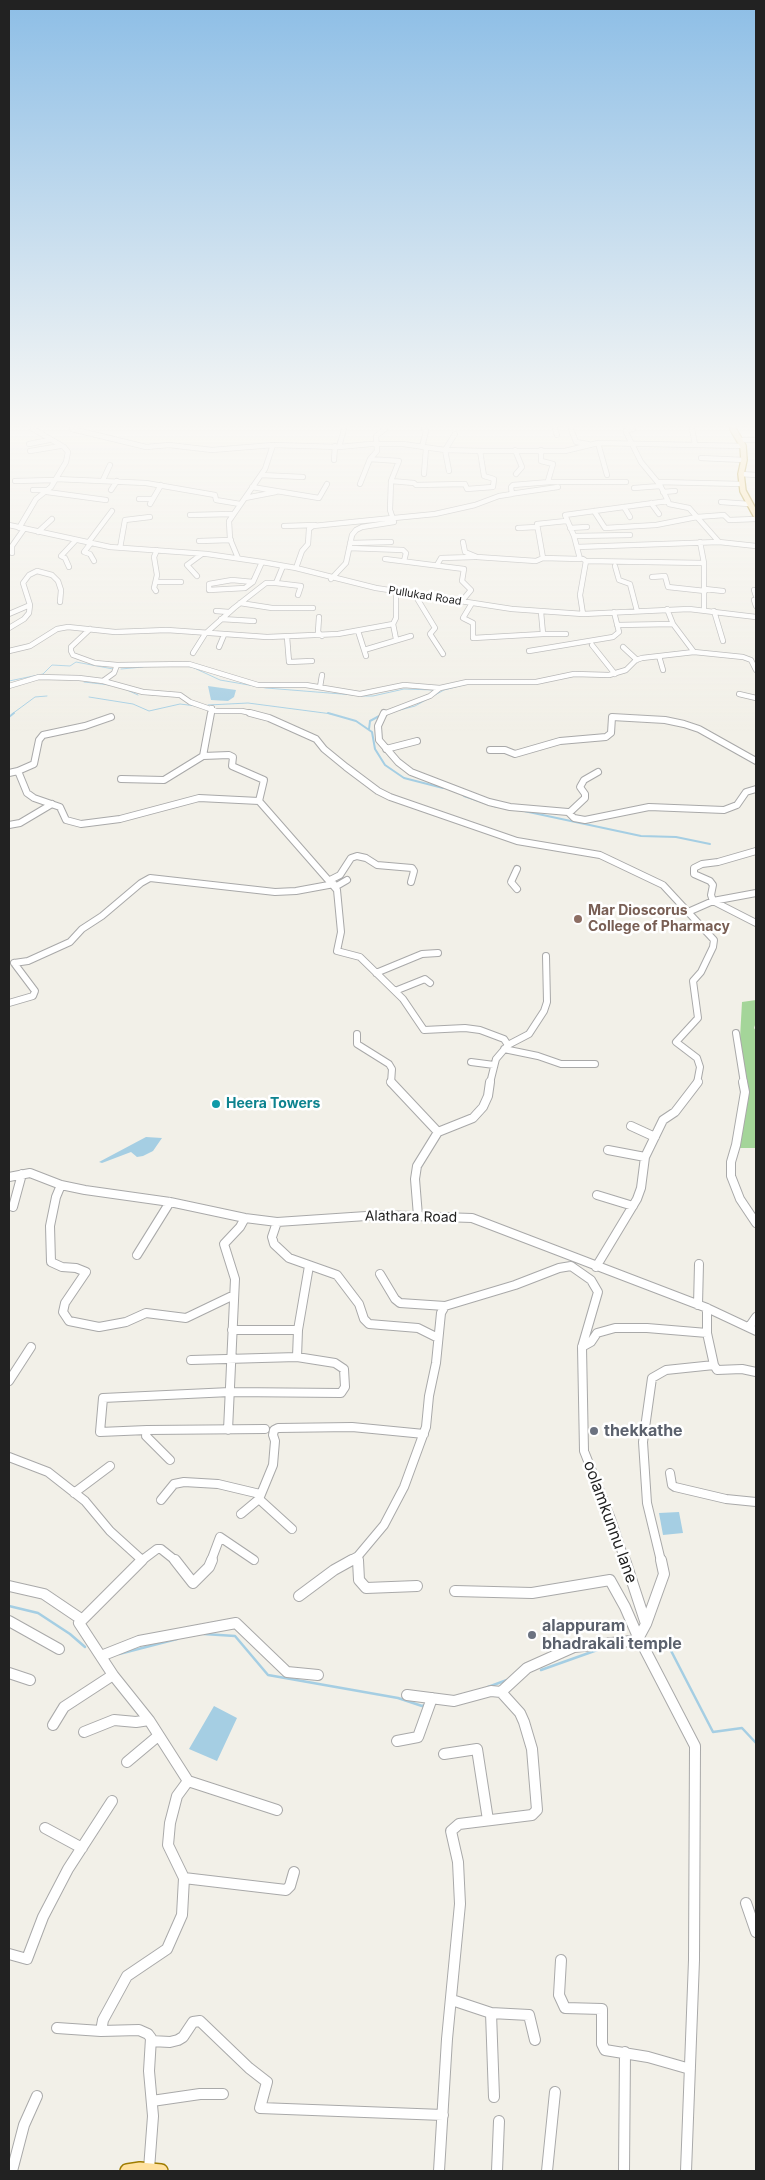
<!DOCTYPE html>
<style>
body{margin:0}
#map{position:relative;width:765px;height:2180px;overflow:hidden;background:#f2f0e8;font-family:Inter,sans-serif}
canvas{display:block}
.frame{position:absolute;inset:0;border:10px solid #222;pointer-events:none}
</style>
<div id="map">
<canvas width="765" height="2180"></canvas>
<div class="frame"></div>
</div>
<script>
const context = document.querySelector('canvas').getContext('2d');
context.lineJoin = 'round';
function fillPath(path, color) { context.fillStyle = color; context.fill(path, 'evenodd'); }
const toPath = rows => new Path2D(rows.map(r => 'M' + r).join(''));
function stroke(path, color, width, dash) { context.strokeStyle = color; context.lineWidth = width; context.lineCap = dash ? 'butt' : 'round'; context.setLineDash(dash || []); context.stroke(path); }
function label(font, color, halo, rows, align = 'center') {
  context.font = font + ' Inter,sans-serif'; context.lineWidth = 5; context.setLineDash([]); context.textBaseline = 'middle'; context.strokeStyle = halo; context.fillStyle = color; for (const [text, x, y, turn = 0] of rows) {
    context.save(); context.translate(x, y); context.rotate((+turn || 0) * Math.PI / 180); context.textAlign = isNaN(turn) ? turn : align; if (halo) context.strokeText(text, 0, 0); context.fillText(text, 0, 0); context.restore();
  }
}
const forest = toPath([
 [756,1000,756,1022,754,1028,756,1031,756,1148,738,1148,748,1091,740,1038,742,1002]
]);
const water = toPath([
 [208,686,236,690,234,697,228,701,211,700],
 [146,1137,162,1138,153,1151,143,1156,137,1157,131,1152,102,1163,99,1162],
 [679,1512,683,1533,663,1535,659,1513],
 [214,1706,237,1718,217,1761,189,1749]
]);
const streamFar2 = toPath([
 [183,666,192,667,220,680,266,688,354,695],
 [121,669,143,667],
 [9,681,43,674,52,665,70,666,76,662,113,669],
 [84,682,110,685],
 [127,690,138,695],
 [361,696,373,696,404,689,434,690],
 [89,697,133,704,149,711,180,704,196,706],
 [208,705,248,703,332,714],
 [400,710,415,706,444,690,467,684],
 [12,714,35,697,47,696]
]);
const streamFar1 = toPath([
 [328,713,356,721,372,732,375,749,385,765,404,778,443,788],
 [9,717,14,713],
 [369,729,370,721,381,715],
 [464,796,497,807],
 [524,811,641,836,676,837,710,844]
]);
const stream = toPath([
 [9,1606,38,1613,70,1634,85,1647],
 [204,1634,235,1636,268,1675,398,1698,422,1706,425,1705],
 [658,1643,667,1643,713,1732,742,1728,756,1743],
 [119,1654,177,1639],
 [541,1670,600,1649],
 [488,1687,507,1680]
]);
const minorFar3 = toPath([
 [72,429,146,447,169,445,212,450,273,445,339,447,371,444,403,444,445,450,483,451,565,451,598,443,743,446],
 [555,429,557,435],
 [571,429,576,442,588,444],
 [633,429,626,430,626,432,641,462,660,485,668,501],
 [692,429,695,444],
 [741,440,756,440],
 [598,443,607,475],
 [29,444,49,440],
 [339,447,344,429],
 [422,447,426,431,424,429],
 [515,450,522,467,516,474],
 [541,450,541,461,553,464,548,481,550,482,626,482],
 [30,451,60,446],
 [701,458,744,460],
 [370,459,377,451,376,436,385,429],
 [334,460,335,446],
 [449,471,445,450,455,434],
 [424,474,426,448],
 [741,474,756,475],
 [261,475,303,477],
 [56,479,146,483,215,495,216,500,240,504],
 [103,480,110,465],
 [15,481,55,480],
 [658,482,742,484],
 [360,484,370,459,399,461,391,481],
 [252,487,319,498,327,484],
 [634,488,660,486],
 [33,490,48,490],
 [111,490,117,481],
 [47,492,106,500],
 [663,492,675,491],
 [510,494,558,487],
 [245,498,276,492],
 [139,499,151,499],
 [721,502,749,504],
 [651,503,659,514],
 [150,504,161,485],
 [624,507,630,517],
 [594,511,605,528,656,525,697,517,724,515,729,520,756,519],
 [190,515,232,514],
 [394,518,435,514,475,505,499,496,512,494,511,487,513,485,550,482],
 [566,521,537,524,543,558,580,559,574,536,565,515,668,501,669,504,689,508,719,542,756,546],
 [9,525,110,547,207,554,262,562,296,568,376,588,512,609,583,614,689,609,756,617],
 [284,526,315,525],
 [19,528,36,499,51,487,66,462,68,452,64,447,33,429],
 [518,528,536,527],
 [570,528,587,527],
 [38,532,52,519],
 [574,536,630,535],
 [199,541,231,540],
 [463,542,465,552,477,557,536,561,543,558],
 [700,542,704,563,704,610],
 [88,543,112,511],
 [91,543,84,552,90,554,94,561],
 [350,543,391,542],
 [577,547,719,542],
 [120,548,125,520,150,517],
 [349,548,403,550,406,553,404,561],
 [12,553,12,546,24,529],
 [238,558,230,539,229,521,265,469,273,445],
 [385,559,464,569,462,581,471,590,461,602],
 [583,559,586,561,580,595,583,614],
 [586,561,704,563],
 [437,565,441,558,474,557],
 [615,566,619,580,630,584,637,611],
 [69,567,65,558,61,556,75,541],
 [296,568,302,551,308,544,309,529,313,526,392,518],
 [197,576,187,565,202,554],
 [652,577,665,576,668,587,705,591],
 [331,579,346,563,352,535,356,530,362,527,394,522,390,510,391,481,414,483,416,485,465,484,467,489,493,487,494,479,484,476,480,451],
 [232,580,253,582,245,588,209,590,209,584,232,580],
 [156,582,181,582],
 [253,582,262,562],
 [276,583,301,586,298,595],
 [705,589,723,591],
 [754,590,756,596],
 [156,591,154,588,157,575,154,557,157,550],
 [415,595,435,628,430,634,443,654],
 [756,600,754,600,756,606],
 [240,603,272,608,313,608],
 [472,603,463,618,473,623,473,638,543,634,541,612],
 [667,609,673,624,694,652,743,657,751,660,756,670],
 [216,611,229,612],
 [714,611,723,641],
 [9,614,30,605,23,583,29,575,37,571,52,575,58,581,61,590,60,602],
 [319,617,318,632,322,636],
 [221,619,254,621],
 [393,624,396,639],
 [617,625,673,624],
 [9,628,24,619,29,613,30,605],
 [90,629,71,647,71,651,73,655,95,663,117,665,189,664,258,685,306,685,360,694,404,685,440,688],
 [358,631,366,656],
 [543,634,566,634],
 [287,637,289,662,312,661],
 [592,645,615,674],
 [219,647,224,635],
 [623,647,637,660],
 [364,650,411,636],
 [9,651,30,646,57,629,68,627,115,632,167,630,267,637,338,634,393,624,396,618,396,597,399,592],
 [529,651,613,637,619,632,614,612],
 [193,653,205,634,234,608,266,583,276,583,283,566],
 [659,656,663,670],
 [103,681,114,673,117,665],
 [9,686,39,677,79,678,103,681,143,692,180,695,190,702,216,711,242,711,255,714],
 [320,687,322,675],
 [739,694,756,698],
 [211,714,212,708],
 [383,714,430,696,440,688,467,682,536,682,574,674,609,675,626,670,636,660,642,658,694,652]
]);
const minorFar2 = toPath([
 [250,713,269,718,316,739,324,749,346,767,378,791,390,797,517,841,600,855,663,885,688,912],
 [384,713,378,726,379,740,398,762,411,772,489,802,510,807,568,812,574,818,585,820,649,807,724,810,737,805,746,792,756,789],
 [386,749,417,741],
 [490,750,505,750,515,754,560,741,606,737,611,733,612,717,665,720,684,724,699,729,756,761],
 [203,756,211,713],
 [18,771,34,764,39,740,43,735,85,726,111,717],
 [9,773,18,771,27,793,34,798,60,807,66,820,81,824,120,819,199,798,259,801,337,890,341,932,337,951,360,957,403,999,424,1030,465,1028,480,1030,504,1039,508,1045,496,1059,490,1083],
 [121,779,164,780,203,756,229,755,233,757,232,766,264,780,259,801],
 [569,813,585,798,585,794,580,787,584,780,598,772],
 [9,825,20,823,52,804],
 [756,851,718,862,702,864,694,868,694,874,710,881,713,885,711,895,713,901,756,923],
 [517,869,511,882,517,889],
 [330,880,340,875,351,858,357,856,366,858,377,865,412,868,414,871,411,882],
 [335,887,347,880],
 [14,963,28,961,70,942,82,929,102,916,141,883,150,878,275,892,296,891,334,884],
 [376,973,422,954,438,953],
 [395,991,425,979,430,983],
 [9,1003,33,996,35,991,14,963],
 [736,1033,744,1083],
 [357,1034,357,1044,389,1064,392,1069,391,1083],
 [508,1045,529,1034,544,1011,547,1002,546,956],
 [504,1049,538,1056,561,1064,595,1064],
 [471,1062,494,1065],
 [697,1083,700,1067,697,1058,676,1042,698,1018,693,981,701,972,713,947,714,940,688,912,713,901,756,893]
]);
const minorFar1 = toPath([
 [391,1082,438,1132],
 [743,1082,745,1092,736,1145,731,1162,731,1176,740,1199,756,1223],
 [631,1126,655,1137],
 [608,1150,645,1157],
 [9,1177,30,1173,61,1185,85,1190,170,1202,245,1218,277,1222,381,1215,472,1218,707,1308,756,1331],
 [61,1185,56,1197,50,1226,51,1262,62,1267,76,1268,86,1272,65,1303,63,1312,69,1321,99,1327,126,1322,146,1313,186,1318,234,1295],
 [597,1195,633,1206],
 [13,1207,22,1174],
 [418,1216,415,1179,417,1166,438,1132,473,1118,483,1107,488,1096,490,1082],
 [277,1222,272,1237,274,1244,289,1258,337,1275,359,1304,364,1319,369,1324,418,1328,438,1338],
 [137,1255,170,1202],
 [596,1267,637,1199,641,1188,645,1157,663,1120,675,1112,698,1082],
 [380,1274,395,1299,400,1303,445,1306],
 [698,1305,699,1264],
 [707,1308,707,1333,714,1365,717,1370,742,1369,756,1372],
 [749,1327,756,1317],
 [232,1330,298,1330,297,1357],
 [298,1330,309,1266],
 [582,1347,591,1342,597,1333,615,1328,647,1328,707,1333],
 [9,1381,31,1347],
 [147,1430,265,1429],
 [228,1430,235,1279,224,1244,240,1227,245,1218],
 [9,1457,48,1472,85,1501,110,1531,142,1560],
 [170,1460,146,1436,147,1430,100,1432,103,1398,230,1392,341,1393,345,1387,344,1369,335,1363,297,1357,191,1360],
 [670,1473,672,1485,675,1487,726,1499,756,1502],
 [74,1493,110,1466],
 [259,1499,292,1529],
 [161,1500,174,1484,184,1482,218,1484,260,1494],
 [241,1514,259,1499,273,1465,275,1441,273,1435,274,1430,278,1428,352,1427,424,1434],
 [358,1556,358,1561],
 [141,1561,157,1549,161,1549,176,1561],
 [211,1561,220,1537,254,1560],
 [349,1561,358,1556,384,1525,404,1487,426,1427,429,1396,436,1363,441,1313,445,1306,515,1285,559,1268,571,1266,591,1280,598,1292,582,1347,584,1451,611,1519,625,1561],
 [661,1561,647,1503,643,1442,652,1378,666,1370,714,1365]
]);
const minor = toPath([
 [142,1560,79,1623,113,1675,149,1720,188,1781,177,1796,170,1823,168,1845,184,1878,182,1915,167,1949,127,1976,103,2020,101,2031,139,2030,148,2034,151,2038,149,2071,153,2116,149,2169],
 [175,1560,193,1583,209,1567,212,1560],
 [358,1560,359,1580,366,1588,417,1586],
 [625,1560,646,1624,639,1637],
 [9,1586,44,1594,81,1619],
 [455,1591,532,1593,610,1580,625,1607,639,1639],
 [299,1596,334,1570,352,1560],
 [9,1621,59,1649],
 [646,1624,664,1574,661,1560],
 [101,1656,139,1641,236,1623,287,1672,318,1675],
 [9,1673,30,1680],
 [407,1695,454,1701,491,1691,501,1692],
 [53,1725,64,1707,113,1675],
 [84,1732,114,1720,136,1722,149,1720],
 [397,1741,418,1737,432,1698],
 [444,1754,477,1749,488,1820],
 [127,1762,158,1736],
 [188,1781,277,1810],
 [45,1828,82,1848],
 [184,1878,286,1890,290,1886,294,1872],
 [746,1903,756,1932],
 [9,1954,27,1959,43,1917,68,1869,112,1801],
 [561,1960,559,1995,565,2008,602,2009,602,2044,605,2050,648,2057,690,2069],
 [452,2000,491,2013,529,2015,535,2040],
 [491,2013,494,2097],
 [57,2028,101,2031],
 [151,2041,170,2042,178,2040,183,2037,193,2022,200,2021,249,2068,267,2082,260,2108,443,2115],
 [152,2101,200,2094,223,2094],
 [12,2171,24,2125,37,2096],
 [439,2171,447,2039,460,1904,458,1862,451,1831,459,1824,532,1815,537,1810,532,1749,524,1722,520,1713,501,1692,527,1668,574,1647,640,1640,695,1746,694,1960,686,2171],
 [497,2171,499,2121],
 [547,2171,555,2092],
 [624,2171,625,2052]
]);
const majorFar1 = toPath([
 [733,429,743,446,744,460,741,474,743,491,756,515]
]);
const major = toPath([
 [127,2171,140,2169,161,2171]
]);
const markers = [
 [578,919,5,"#8d6e63"],
 [216,1104,5,"#0f9aa8"],
 [594,1431,5,"#6b7280"],
 [532,1635,5,"#6b7280"]
];
const farStreetnames = [
 ["Pullukad Road",425,596,9]
];
const educationNames = [
 ["Mar Dioscorus",588,911],
 ["College of Pharmacy",588,927]
];
const cultureNames = [
 ["Heera Towers",226,1104]
];
const streetNames = [
 ["Alathara Road",411,1217,1]
];
const nearWorshipnames = [
 ["thekkathe",604,1431],
 ["alappuram",542,1626],
 ["bhadrakali temple",542,1644]
];
const nearStreetnames = [
 ["oolamkunnu lane",610,1522,70]
];
fillPath(forest, '#a4d599');
fillPath(water, '#a5cee3');
stroke(streamFar2, '#a5cee3', 1);
stroke(streamFar1, '#a5cee3', 2);
stroke(stream, '#a5cee3', 2.5);
stroke(minorFar3, '#a9a9a9', 6);
stroke(minorFar2, '#a9a9a9', 8);
stroke(minorFar1, '#a9a9a9', 10);
stroke(minor, '#a9a9a9', 12);
stroke(majorFar1, '#9f7c00', 8);
stroke(major, '#9f7c00', 16);
stroke(minorFar3, '#fff', 4.5);
stroke(minorFar2, '#fff', 6);
stroke(minorFar1, '#fff', 8);
stroke(minor, '#fff', 10);
stroke(majorFar1, '#ffe1a0', 5.5);
stroke(major, '#ffe1a0', 13);
const sky = context.createLinearGradient(0, 0, 0, 735);
sky.addColorStop(0, '#8dbee6');
sky.addColorStop(0.58, '#f9f8f5');
sky.addColorStop(1, '#f9f8f500');
context.fillStyle = sky;
context.fillRect(0, 0, 765, 735);
for (const [x, y, r, color] of markers) { const dot = new Path2D(); dot.arc(x, y, r, 0, 2 * Math.PI); context.fillStyle = color; context.fill(dot); stroke(dot, '#fff', 2); }
label('11px', '#222', '#fff', farStreetnames);
label('bold 14px', '#785e54', '#fff', educationNames, 'left');
label('bold 14px', '#0d838f', '#fff', cultureNames, 'left');
label('14px', '#222', '#fff', streetNames);
label('bold 16px', '#5b616d', '#fff', nearWorshipnames, 'left');
label('16px', '#222', '#fff', nearStreetnames);
</script>
